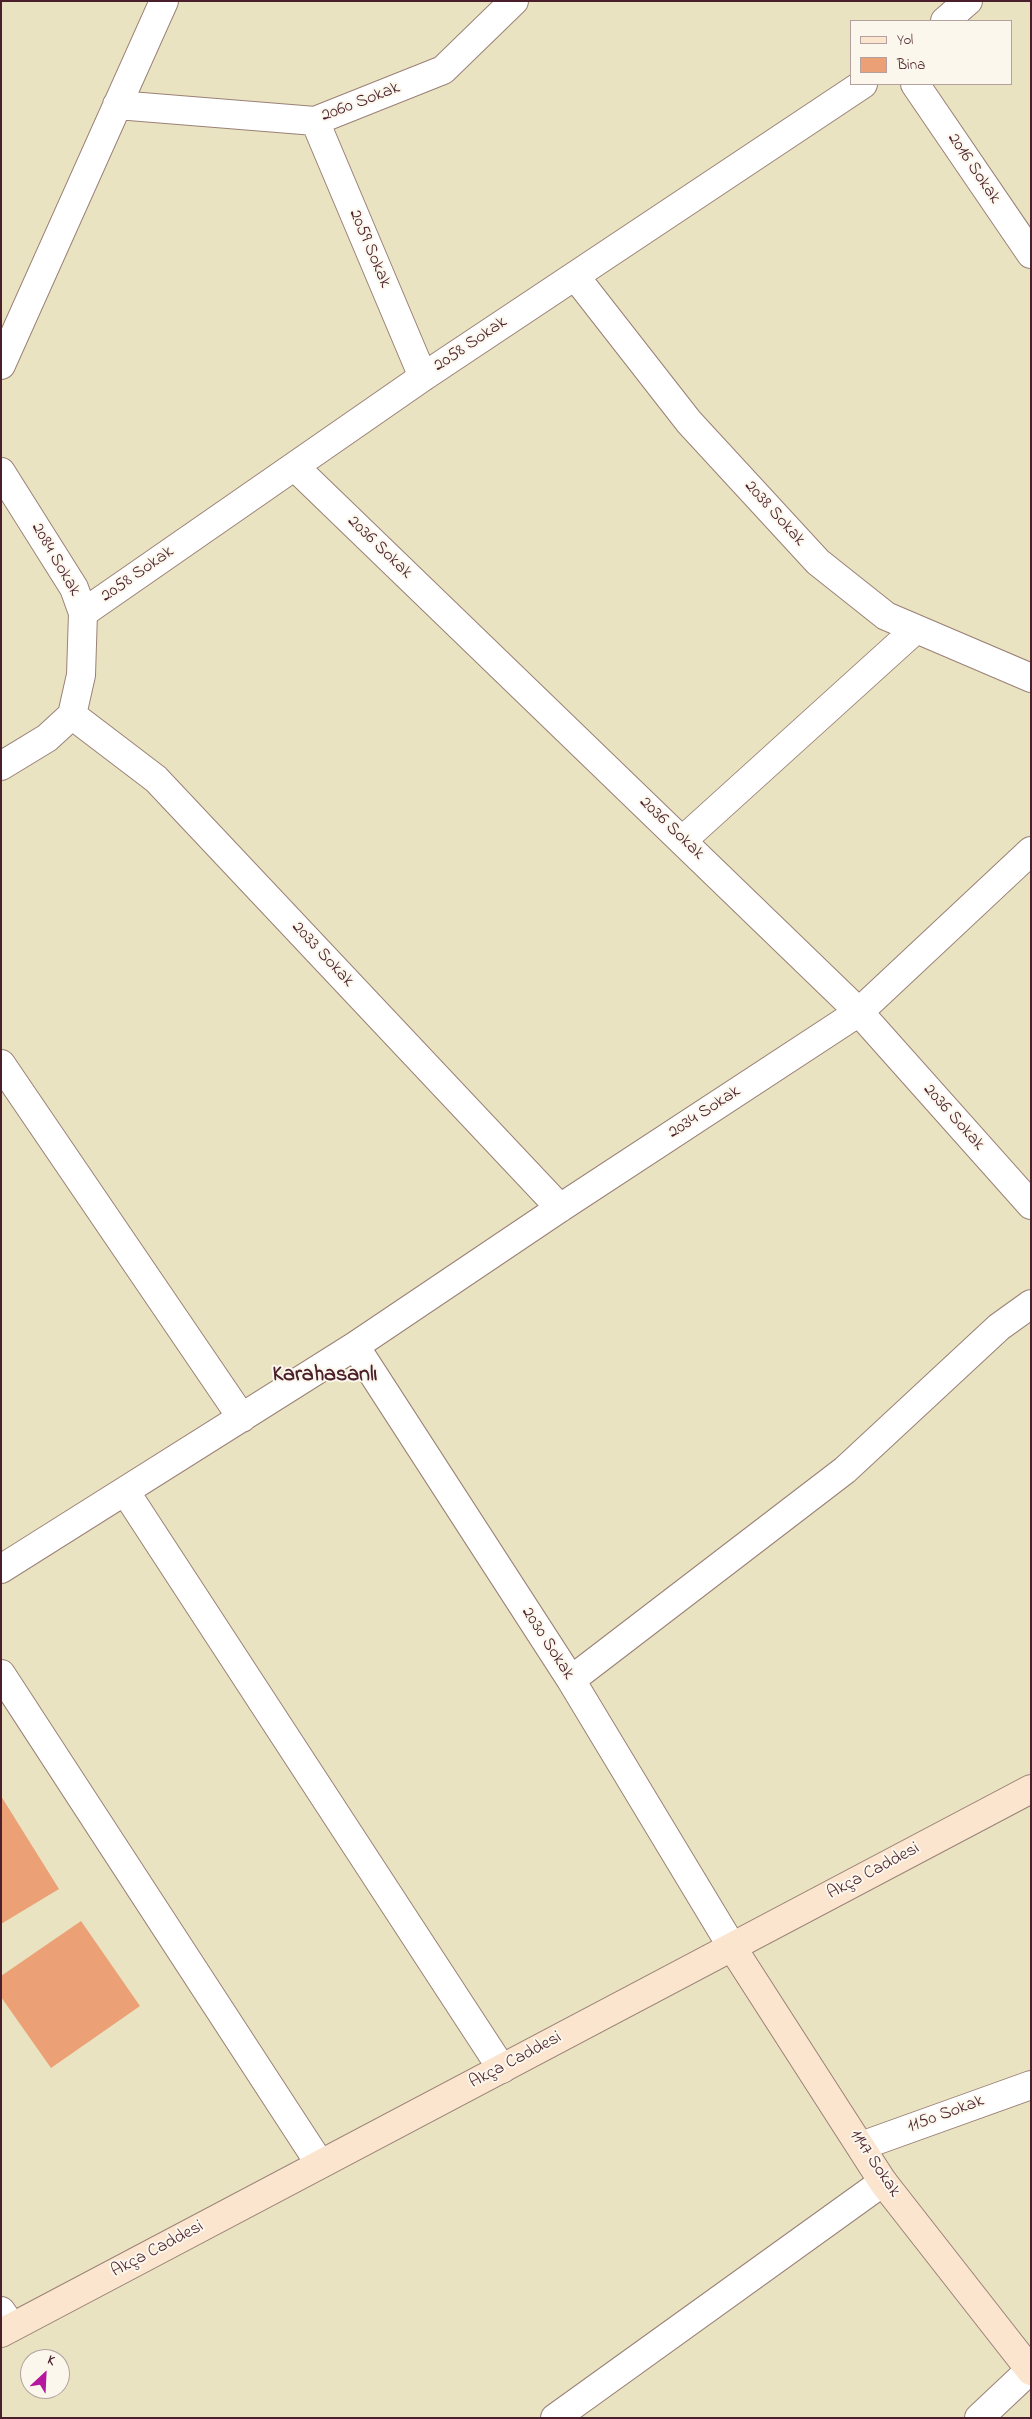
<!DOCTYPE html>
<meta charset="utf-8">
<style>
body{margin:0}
#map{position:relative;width:1032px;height:2419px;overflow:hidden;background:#eae3c2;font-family:"Indie Flower",sans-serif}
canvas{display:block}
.frame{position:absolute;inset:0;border:2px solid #4a1f2b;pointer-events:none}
.legend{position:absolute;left:850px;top:20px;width:162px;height:65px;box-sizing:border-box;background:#fbf7ec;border:1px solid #b4a19f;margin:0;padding:6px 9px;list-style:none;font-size:15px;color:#4a1f2b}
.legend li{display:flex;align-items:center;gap:10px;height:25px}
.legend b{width:25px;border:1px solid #b4a19f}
.north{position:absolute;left:20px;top:2349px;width:50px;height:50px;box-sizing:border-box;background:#fbf7ec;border:1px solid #b4a19f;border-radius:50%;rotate:25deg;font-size:14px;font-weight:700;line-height:20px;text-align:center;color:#4a1f2b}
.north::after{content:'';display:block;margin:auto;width:18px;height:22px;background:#b5179e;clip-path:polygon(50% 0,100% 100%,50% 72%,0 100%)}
</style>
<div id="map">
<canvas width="1032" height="2419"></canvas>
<div class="frame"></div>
<ul class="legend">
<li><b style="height:6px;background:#fbe5cf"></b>Yol</li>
<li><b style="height:14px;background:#eba076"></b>Bina</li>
</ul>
<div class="north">K</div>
</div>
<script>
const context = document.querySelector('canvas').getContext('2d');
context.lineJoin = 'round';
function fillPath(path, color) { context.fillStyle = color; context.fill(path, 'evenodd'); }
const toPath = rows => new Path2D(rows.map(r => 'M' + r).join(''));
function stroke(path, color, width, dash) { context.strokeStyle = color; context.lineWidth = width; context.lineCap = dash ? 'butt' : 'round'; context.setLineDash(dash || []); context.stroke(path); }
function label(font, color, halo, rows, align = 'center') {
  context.font = font + ' "Indie Flower",sans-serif'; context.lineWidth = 4; context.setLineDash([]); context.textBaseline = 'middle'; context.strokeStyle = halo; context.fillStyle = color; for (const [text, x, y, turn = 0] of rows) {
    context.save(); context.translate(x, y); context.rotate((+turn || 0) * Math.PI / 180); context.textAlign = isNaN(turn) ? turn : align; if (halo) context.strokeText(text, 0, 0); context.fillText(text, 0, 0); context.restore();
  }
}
const building = toPath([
 [1,1796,59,1889,1,1924],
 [81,1921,140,2006,51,2068,1,1997,1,1976]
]);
const street = toPath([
 [945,21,968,1],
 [915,84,1031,254],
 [117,105,315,121,443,70,514,1],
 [315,121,423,377],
 [575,276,689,422,818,562,886,616,1031,678],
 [1,365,164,1],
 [295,467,859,1012,1031,1205],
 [1,472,74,588,83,613,81,675,72,715],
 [83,613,423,377,863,84],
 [72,715,156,779,560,1208],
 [1,766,47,738,72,715],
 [683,840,916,629],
 [1,1064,242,1418],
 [355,1346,571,1680,732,1947],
 [125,1491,502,2069],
 [1,1569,355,1346,560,1208,859,1012,1031,851],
 [1,1674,320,2164],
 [571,1680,845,1470,999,1327,1031,1304],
 [861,2146,1031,2085],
 [1,2311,12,2327],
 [555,2418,883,2182],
 [979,2418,1030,2370]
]);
const secondary = toPath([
 [732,1947,883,2182,1031,2371],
 [1,2333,1031,1789]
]);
const streetNames = [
 ["2060 Sokak",361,103,-21],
 ["2016 Sokak",973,169,56],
 ["2059 Sokak",369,249,67],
 ["2058 Sokak",471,345,-34],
 ["2038 Sokak",774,514,48],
 ["2036 Sokak",379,548,44],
 ["2084 Sokak",55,560,60],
 ["2058 Sokak",138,575,-35],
 ["2036 Sokak",671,829,44],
 ["2033 Sokak",322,955,47],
 ["2034 Sokak",705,1113,-33],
 ["2036 Sokak",953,1118,48],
 ["2030 Sokak",547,1644,57],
 ["Akça Caddesi",874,1872,-28],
 ["Akça Caddesi",516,2061,-28],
 ["1150 Sokak",946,2115,-20],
 ["1147 Sokak",874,2164,56],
 ["Akça Caddesi",158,2250,-28]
];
const districtNames = [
 ["Karahasanlı",325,1376]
];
fillPath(building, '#eba076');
stroke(street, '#9a8176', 30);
stroke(secondary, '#9a8176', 30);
stroke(street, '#fff', 28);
stroke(secondary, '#fbe5cf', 28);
label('18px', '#4a1f2b', '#fbf7ec', streetNames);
label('bold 22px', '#4a1f2b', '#fbf7ec', districtNames);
</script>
